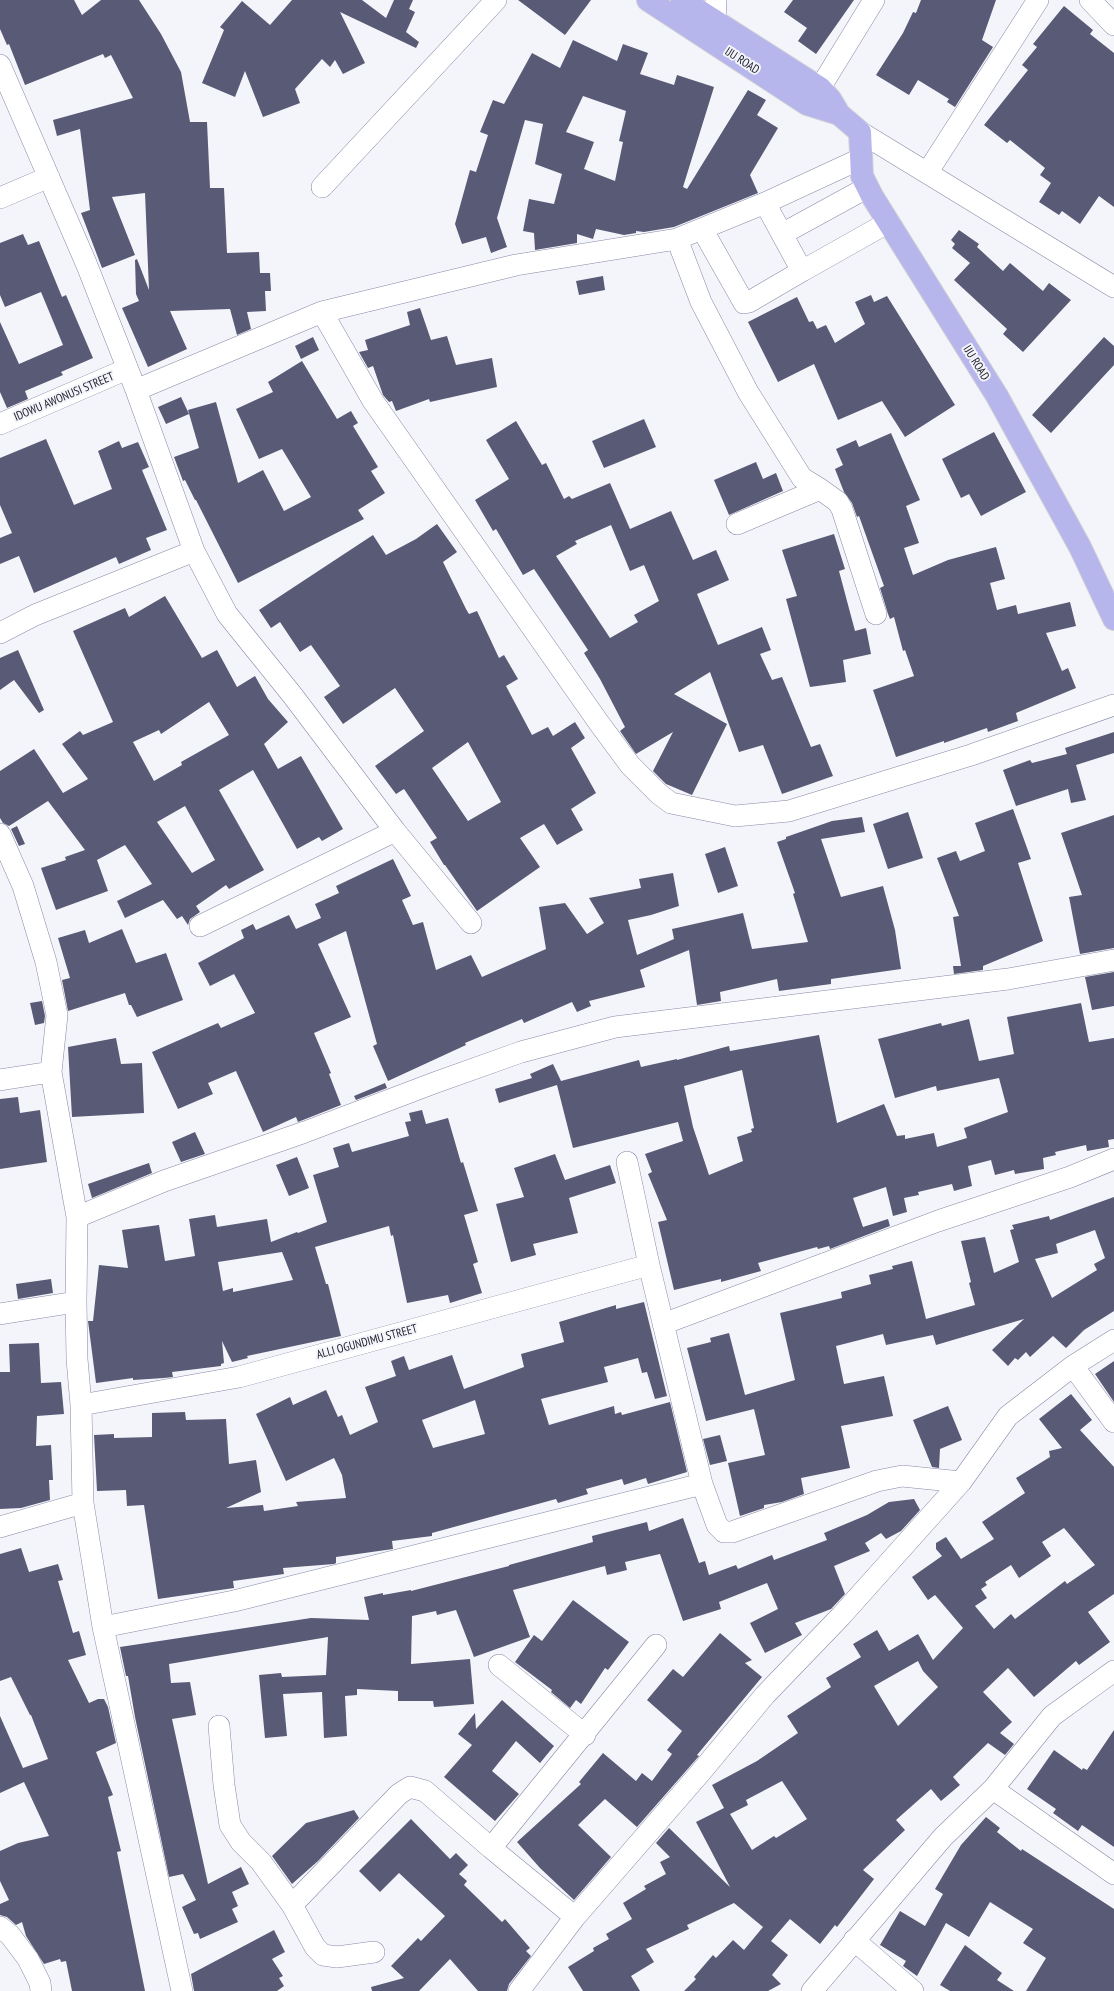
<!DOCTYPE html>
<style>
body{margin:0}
canvas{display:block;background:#f4f5fb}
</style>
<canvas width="1114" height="1991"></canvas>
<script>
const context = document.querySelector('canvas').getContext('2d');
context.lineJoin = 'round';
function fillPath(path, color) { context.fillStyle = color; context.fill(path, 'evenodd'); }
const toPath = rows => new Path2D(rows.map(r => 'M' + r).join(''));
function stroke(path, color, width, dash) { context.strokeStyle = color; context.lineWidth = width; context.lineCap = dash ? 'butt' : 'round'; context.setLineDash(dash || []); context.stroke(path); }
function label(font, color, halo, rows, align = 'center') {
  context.font = font + ' "PT Sans Narrow",sans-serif'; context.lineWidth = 4; context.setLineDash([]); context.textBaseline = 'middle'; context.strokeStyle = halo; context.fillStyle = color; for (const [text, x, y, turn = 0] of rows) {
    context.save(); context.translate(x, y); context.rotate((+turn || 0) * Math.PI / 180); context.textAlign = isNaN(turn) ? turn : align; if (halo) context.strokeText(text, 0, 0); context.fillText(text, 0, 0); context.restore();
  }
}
const building = toPath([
 [0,0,74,0,82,15,101,0,139,0,161,34,181,72,190,122,207,122,210,188,224,188,227,253,259,252,260,273,270,273,271,291,265,291,266,311,247,312,251,329,237,335,230,309,170,311,187,349,148,367,122,308,139,301,136,294,135,260,137,259,149,290,145,193,112,197,135,255,102,268,81,213,90,210,80,129,57,136,53,120,133,98,111,55,105,58,103,54,25,85,9,44,7,45,0,29],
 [292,0,362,0,386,18,394,0,413,0,409,9,415,12,406,32,419,42,416,48,340,12,365,63,343,74,335,60,330,67,322,59,295,89,300,103,263,117,245,71,235,97,202,83,224,30,220,27,242,1,270,25],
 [518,0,591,0,565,35],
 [793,0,854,0,816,54,798,41,807,28,784,12],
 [921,0,996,0,982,40,993,47,955,107,947,102,949,99,918,80,909,95,876,75,903,33,913,12,916,13],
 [1064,6,1093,30,1090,34,1114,53,1114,207,1099,196,1080,224,1062,211,1059,215,1039,202,1051,183,1040,175,1045,168,1010,140,1007,143,984,125,1028,70,1022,65,1037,47,1033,44],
 [573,40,617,61,623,44,648,53,640,74,674,85,677,75,714,87,683,187,687,189,748,90,766,100,757,115,778,128,750,175,758,193,674,227,644,232,636,231,636,233,624,235,596,229,593,239,577,234,577,243,535,250,534,233,523,231,529,199,554,204,562,174,535,164,543,124,525,120,497,218,507,247,491,253,486,237,462,244,455,224,470,170,476,172,488,135,480,132,493,100,504,104,532,53,560,68],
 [583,96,626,111,619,141,623,142,615,181,584,169,594,142,566,132],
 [959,230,979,244,977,247,1003,271,1010,263,1043,291,1049,283,1071,300,1023,352,1003,334,1007,329,954,280,970,263,952,248,955,244,951,240],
 [23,234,28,245,39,241,62,297,66,295,93,358,61,372,63,375,25,391,28,399,7,408,0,392,0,322,19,364,63,345,41,292,5,307,0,295,0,243],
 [603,276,605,290,579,295,576,281],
 [871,295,874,302,887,296,955,405,905,437,882,401,838,420,814,364,778,382,748,322,797,297,809,322,813,321,817,329,826,325,835,343,865,324,855,302],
 [420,308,431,340,447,336,456,365,492,358,497,387,430,402,429,399,396,411,392,401,389,402,383,395,373,366,368,368,359,352,368,350,365,340,410,325,407,312],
 [313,337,319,350,301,359,295,346],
 [1104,337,1114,346,1114,365,1051,433,1032,415],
 [302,361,337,419,351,411,358,423,353,426,378,467,371,471,385,493,358,510,364,519,238,583,196,500,195,500,185,480,183,481,174,457,199,448,188,410,216,402,238,483,263,470,284,511,311,497,282,449,259,459,236,409,273,392,268,382],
 [181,397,189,414,166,424,158,407],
 [644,419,656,447,604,468,592,441],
 [516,421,542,465,546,463,564,499,569,496,572,499,610,483,630,529,671,511,693,560,716,550,729,580,697,594,718,645,762,627,771,650,760,654,772,680,782,677,811,747,820,744,833,776,782,794,763,745,739,752,710,672,674,694,727,724,692,795,666,784,653,771,673,732,636,754,620,731,625,727,600,679,584,653,588,650,534,569,523,575,496,529,493,531,475,500,509,479,486,440],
 [611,525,630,571,644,565,659,601,634,615,638,622,610,638,556,556,577,544,575,541],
 [994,432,1026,492,981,516,969,494,961,498,942,459],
 [891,433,920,500,906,506,919,543,904,548,913,575,948,560,996,547,1005,579,990,583,997,610,1016,605,1018,614,1070,602,1076,626,1046,633,1062,671,1068,668,1076,688,1016,713,1018,721,988,732,987,728,944,743,944,741,896,757,873,690,914,676,905,650,903,651,894,617,890,619,888,614,880,588,884,586,859,516,857,517,852,503,844,492,835,469,843,465,836,449,856,440,859,447],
 [46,439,74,505,112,489,98,451,119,441,122,448,138,442,149,467,142,470,167,530,146,538,151,550,119,564,116,557,34,593,19,556,0,564,0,538,12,533,0,505,0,458],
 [756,462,763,479,776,473,783,491,729,515,714,480],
 [437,524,457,552,443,562,466,609,469,614,477,611,499,658,504,655,518,679,506,686,532,735,548,727,553,736,575,722,585,738,571,748,596,793,571,809,583,830,557,845,544,824,520,838,540,867,477,911,445,865,444,865,430,842,437,838,404,789,396,794,375,766,424,731,395,688,343,724,324,697,340,686,311,645,300,652,280,622,271,628,259,610,373,535,386,555,416,539],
 [468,742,501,802,468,821,432,768],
 [834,534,845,569,839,571,855,631,866,628,871,654,843,660,846,682,810,687,786,599,797,596,782,550],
 [165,596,202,658,217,650,237,687,255,676,268,699,288,722,264,744,278,769,301,756,343,829,322,841,319,837,297,849,253,770,219,790,264,870,229,889,226,885,196,906,200,912,190,919,188,925,182,916,177,919,163,900,125,918,117,901,152,884,125,845,97,860,108,891,56,910,41,868,66,860,65,857,85,850,48,801,9,826,3,823,0,818,0,771,34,749,63,793,88,779,62,744,80,731,83,735,113,722,73,631,125,608,129,617],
 [209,702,229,735,181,762,182,765,154,781,133,742,159,730,161,734],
 [185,806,215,860,192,873,157,822],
 [18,650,44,710,39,713,14,680,0,690,0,658],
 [1114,732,1114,753,1076,765,1086,800,1071,803,1068,789,1016,806,1003,770,1030,760,1032,763,1067,754,1065,748],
 [1013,809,1031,859,1018,863,1043,941,983,966,983,970,954,974,953,966,961,966,953,917,959,916,937,858,956,851,960,861,985,851,975,823],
 [908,812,923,858,888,869,873,824],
 [1114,815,1114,948,1080,954,1069,897,1082,895,1061,833],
 [862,817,865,832,821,839,841,897,883,886,895,930,901,969,831,979,831,984,779,991,777,979,720,992,721,1001,697,1005,689,950,640,970,645,987,589,1001,591,1006,577,1012,572,1002,524,1023,522,1019,465,1043,466,1045,388,1081,373,1046,377,1044,346,931,318,944,351,1017,314,1033,331,1073,329,1074,341,1105,298,1122,296,1117,263,1132,236,1071,208,1083,213,1094,178,1109,152,1052,218,1023,221,1028,255,1013,234,974,210,986,198,963,244,938,241,930,253,924,256,930,289,915,296,929,321,918,315,904,339,893,336,886,393,859,411,896,402,900,413,925,423,922,436,970,471,955,482,977,546,949,539,907,565,903,587,934,604,923,589,898,641,888,639,879,673,873,679,906,651,915,628,920,637,955,674,939,672,929,743,913,752,949,808,942,793,894,795,893,777,842,786,839,786,837,832,821],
 [17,826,25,844,19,846,11,829],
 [725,847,738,886,718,893,705,854],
 [122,929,136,963,166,953,183,1000,137,1017,131,1005,129,1005,125,993,68,1011,62,980,70,978,58,938,85,930,89,943],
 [1114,972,1114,1006,1092,1010,1085,977],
 [42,1001,45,1016,44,1023,35,1025,30,1003],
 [1081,1003,1089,1042,1114,1038,1114,1139,1108,1140,1109,1147,1087,1151,1086,1145,1055,1152,1056,1155,1043,1158,1044,1169,1015,1174,1014,1170,995,1175,991,1160,968,1166,972,1186,954,1191,952,1184,918,1192,919,1195,904,1198,907,1212,893,1216,886,1187,853,1198,863,1227,888,1219,890,1226,830,1249,829,1246,818,1249,817,1247,758,1263,761,1271,721,1282,721,1279,674,1290,658,1222,667,1220,648,1174,652,1172,645,1154,683,1141,678,1122,573,1148,557,1085,499,1103,495,1089,532,1078,530,1074,553,1064,561,1081,639,1060,641,1067,677,1059,677,1060,729,1046,730,1051,819,1035,837,1123,884,1104,897,1136,905,1135,905,1139,934,1133,937,1147,967,1138,964,1128,1008,1112,999,1078,937,1091,936,1086,895,1098,878,1039,941,1023,942,1026,969,1019,979,1061,1014,1054,1007,1017],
 [742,1070,754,1128,751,1129,752,1132,737,1137,743,1161,709,1175,693,1127,684,1086],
 [116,1038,121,1064,142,1063,144,1113,72,1117,68,1047],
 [385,1083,387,1088,356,1100,354,1096],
 [18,1097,20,1113,40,1110,47,1162,0,1169,0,1099],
 [422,1110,426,1124,448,1118,461,1163,463,1162,478,1211,464,1215,478,1262,473,1264,482,1293,450,1303,448,1295,407,1303,393,1235,391,1236,389,1226,315,1247,326,1284,328,1284,341,1336,247,1356,248,1358,232,1362,222,1341,224,1363,221,1364,221,1366,172,1372,173,1377,164,1378,133,1380,133,1378,96,1383,88,1321,93,1321,99,1265,128,1268,122,1230,159,1225,165,1261,195,1256,189,1219,215,1215,217,1227,267,1219,271,1242,297,1232,298,1233,327,1222,313,1175,339,1167,333,1148,349,1143,352,1152,409,1136,405,1122,411,1121,409,1113],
 [282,1252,293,1280,233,1292,233,1288,223,1291,218,1262],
 [195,1132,205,1154,181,1162,172,1142],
 [555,1154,565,1180,610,1165,616,1183,569,1198,578,1233,533,1244,536,1255,511,1262,496,1204,524,1197,514,1168],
 [297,1157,309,1188,289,1196,276,1165],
 [149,1163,152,1173,92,1198,88,1184],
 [1114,1197,1114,1311,1084,1330,1066,1348,1053,1336,1030,1357,1026,1352,1018,1360,1015,1358,1008,1366,992,1350,1024,1319,936,1345,933,1335,886,1345,883,1334,836,1346,844,1384,884,1376,893,1416,841,1426,850,1468,801,1478,804,1494,782,1502,764,1505,764,1508,740,1516,728,1463,765,1455,754,1409,706,1421,687,1348,711,1342,710,1338,729,1333,745,1395,795,1380,780,1313,842,1298,841,1292,871,1284,869,1275,893,1269,892,1266,912,1261,926,1319,975,1305,969,1283,971,1282,961,1241,985,1237,994,1273,1019,1262,1010,1230,1014,1229,1012,1225,1049,1216,1050,1220],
 [1095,1230,1105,1258,1094,1264,1097,1270,1052,1298,1035,1259,1058,1253,1056,1244],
 [51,1279,53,1293,18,1299,16,1284],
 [644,1302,667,1396,655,1399,647,1372,642,1373,638,1358,604,1367,608,1382,541,1399,549,1425,614,1406,615,1414,621,1412,622,1415,670,1402,687,1472,648,1484,646,1478,624,1485,622,1479,586,1489,588,1494,558,1503,556,1499,432,1533,432,1536,392,1541,393,1549,336,1557,336,1563,334,1564,283,1568,284,1574,233,1581,234,1588,158,1599,144,1505,127,1506,126,1490,97,1491,94,1435,114,1434,114,1438,152,1437,152,1413,185,1412,186,1420,226,1419,229,1464,256,1460,261,1492,226,1508,263,1505,264,1511,298,1506,296,1502,346,1498,342,1475,334,1458,286,1481,256,1414,290,1397,293,1405,326,1390,338,1417,342,1415,350,1435,378,1422,365,1387,396,1376,391,1361,404,1356,409,1370,452,1355,464,1389,524,1367,521,1354,564,1342,559,1322,616,1305,616,1309],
 [475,1400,485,1434,433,1448,422,1420],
 [39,1343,41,1383,61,1382,64,1414,37,1416,36,1446,51,1445,53,1480,49,1480,50,1500,21,1508,0,1509,0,1372,10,1372,9,1344],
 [1114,1361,1114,1402,1095,1374],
 [1071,1394,1092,1420,1080,1430,1114,1467,1114,1594,1088,1612,1110,1642,1079,1665,1076,1661,1034,1697,1008,1668,983,1692,1012,1722,1000,1733,1014,1744,1005,1755,988,1743,953,1777,960,1785,941,1801,931,1789,896,1820,905,1830,863,1870,874,1879,837,1927,835,1925,820,1944,790,1919,771,1941,788,1955,772,1975,781,1984,768,1991,684,1991,696,1979,694,1977,713,1955,716,1958,733,1940,744,1950,763,1927,734,1903,687,1925,689,1929,646,1949,654,1962,631,1976,640,1991,583,1991,568,1967,594,1951,593,1948,609,1939,606,1934,632,1919,623,1903,646,1889,644,1886,666,1874,660,1862,670,1857,656,1843,669,1828,730,1887,696,1822,724,1808,712,1785,757,1761,798,1733,787,1716,831,1687,826,1678,861,1657,853,1644,877,1630,889,1651,918,1634,933,1660,963,1628,935,1595,928,1600,912,1577,942,1556,936,1549,936,1543,946,1537,961,1559,994,1539,982,1522,1025,1493,1016,1478,1050,1457,1049,1451,1062,1448,1039,1419],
 [1064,1528,1095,1565,1067,1584,1065,1581,1015,1619,1011,1614,994,1629,975,1606,987,1598,981,1589,987,1585,985,1582,1011,1565,1019,1578,1051,1556,1042,1542],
 [918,1661,923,1671,938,1687,898,1726,874,1686],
 [782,1781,807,1819,776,1838,774,1836,752,1850,730,1814,748,1805,746,1800],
 [948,1406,962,1440,940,1449,939,1468,932,1467,913,1420],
 [720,1435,727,1461,710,1465,703,1439],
 [914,1499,920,1510,901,1531,886,1539,881,1533,865,1543,870,1551,834,1566,845,1594,831,1609,795,1623,802,1635,765,1653,750,1623,778,1609,767,1583,719,1602,721,1609,683,1621,660,1554,625,1562,627,1570,607,1575,605,1566,513,1590,530,1637,474,1657,456,1610,437,1615,436,1611,412,1616,411,1664,470,1659,474,1704,434,1707,433,1701,398,1701,398,1691,357,1689,357,1695,345,1696,347,1736,324,1738,322,1692,283,1694,287,1736,265,1738,259,1675,281,1673,282,1677,326,1675,328,1637,169,1664,171,1683,190,1682,196,1715,172,1719,208,1884,241,1867,249,1884,232,1892,238,1906,232,1909,238,1922,200,1939,198,1933,194,1934,182,1907,196,1900,183,1874,169,1877,135,1717,128,1676,126,1676,120,1647,311,1618,369,1620,364,1597,383,1593,383,1595,411,1590,411,1591,509,1566,509,1565,593,1542,592,1536,647,1522,649,1531,683,1518,699,1563,705,1561,709,1575,736,1565,738,1569,772,1555,774,1560,827,1540,824,1533,867,1515,889,1502],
 [21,1548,29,1572,58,1564,63,1580,58,1581,73,1633,79,1631,86,1655,68,1660,89,1703,98,1699,104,1699,108,1707,116,1743,96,1752,113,1795,108,1797,121,1851,117,1852,145,1991,72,1991,66,1961,61,1962,60,1959,44,1964,26,1936,22,1922,16,1925,7,1917,0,1915,0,1904,9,1900,0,1881,0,1851,18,1843,49,1836,24,1782,0,1793,0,1716,23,1768,48,1759,31,1715,30,1715,11,1677,0,1681,0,1554],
 [573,1600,629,1642,608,1670,605,1668,581,1704,576,1700,570,1708,551,1692,552,1690,515,1662,534,1635,542,1641],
 [720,1633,752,1660,745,1663,762,1677,697,1755,699,1756,637,1827,605,1799,578,1825,611,1857,574,1900,540,1868,517,1842,581,1784,579,1782,603,1753,636,1781,642,1773,652,1781,672,1754,667,1750,682,1731,647,1700,673,1669,683,1677],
 [502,1700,554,1746,540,1763,516,1741,492,1771,519,1794,495,1821,444,1777,472,1745,458,1734,475,1713,476,1729],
 [1114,1730,1114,1847,1082,1825,1078,1831,1053,1813,1056,1809,1027,1789,1054,1750,1082,1770,1083,1768,1087,1770],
 [354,1810,359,1818,318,1861,292,1884,272,1856,306,1823],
 [986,1817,1000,1828,997,1832,1021,1851,1022,1849,1114,1909,1114,1991,1026,1991,1046,1958,1023,1943,1033,1929,990,1902,969,1937,946,1923,917,1976,903,1966,906,1961,880,1945,900,1911,925,1926,943,1894,935,1889,961,1845],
 [411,1819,450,1859,456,1853,468,1865,459,1874,467,1881,464,1885,502,1922,505,1919,530,1948,526,1951,531,1956,509,1984,507,1991,478,1991,450,1959,419,1991,372,1991,371,1987,404,1978,391,1966,418,1938,421,1941,445,1916,399,1873,380,1892,359,1871],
 [274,1930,285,1952,272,1959,283,1976,279,1978,284,1986,277,1991,194,1991,191,1974],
 [965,1945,1002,1973,997,1980,1014,1991,950,1991,940,1985]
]);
const minor = toPath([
 [1090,0,1114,25],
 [715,22,716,0],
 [0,65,86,263,136,390,194,551,227,614,293,696,395,831,471,923],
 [808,102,820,88,874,0],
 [860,132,1114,287],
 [927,173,1038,0],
 [322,187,496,0],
 [0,198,49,177],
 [765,203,802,271,889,222],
 [702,229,744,303,749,302,802,271],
 [782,234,868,187],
 [677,239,701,302,748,392,802,478,820,489,737,524],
 [322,312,373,401,599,723,630,765,659,794,671,803,735,816,789,811,971,755,1114,705],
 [136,390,322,312,516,265,677,239,765,203,860,159],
 [0,424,127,369],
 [820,489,838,502,842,509,876,614],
 [0,633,35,615,194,551],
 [0,834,23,886,46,962,57,1015,51,1072,77,1217,76,1302,77,1359,81,1405,83,1503,103,1627,182,1991],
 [200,926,395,831],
 [0,1080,51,1072],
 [627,1162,649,1265,702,1484,717,1525,724,1532,732,1532,877,1481,902,1476,961,1482],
 [77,1217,164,1181,305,1132,434,1083,521,1052,615,1027,1008,979,1114,960],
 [0,1314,76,1302],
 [663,1324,938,1221,1070,1177,1114,1159],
 [1073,1366,1114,1422],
 [81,1405,239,1377,649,1265],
 [0,1527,83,1503],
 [103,1627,234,1601,702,1484],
 [499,1665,585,1735],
 [219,1726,224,1785,230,1825,241,1842,261,1862,292,1905,315,1947,323,1955,337,1957,374,1952],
 [993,1789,1114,1874],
 [491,1848,656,1645],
 [292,1905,399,1794,410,1787,425,1791,491,1848,575,1917],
 [0,1927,10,1935,28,1959,40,1983,41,1991],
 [854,1940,913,1991],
 [519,1991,575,1917,700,1773,765,1695,841,1616,961,1482,1008,1416,1073,1366,1114,1340],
 [812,1991,943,1837,993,1789,1052,1716,1114,1671]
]);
const major = toPath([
 [648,0,807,104,839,114],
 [682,0,820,88,830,99,839,114,860,132,862,176,872,196,997,396,1080,547,1114,619]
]);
const streetNames = [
 ["IJU ROAD",742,61,33],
 ["IJU ROAD",976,363,58],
 ["IDOWU AWONUSI STREET",64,397,-23],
 ["ALLI OGUNDIMU STREET",367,1342,-15]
];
fillPath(building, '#595a75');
stroke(minor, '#8889a7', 22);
stroke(major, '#d2d2d4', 24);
stroke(minor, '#fff', 21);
stroke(major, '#b6b5ec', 22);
label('12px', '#1d1e29', '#f4f5fb', streetNames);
</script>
